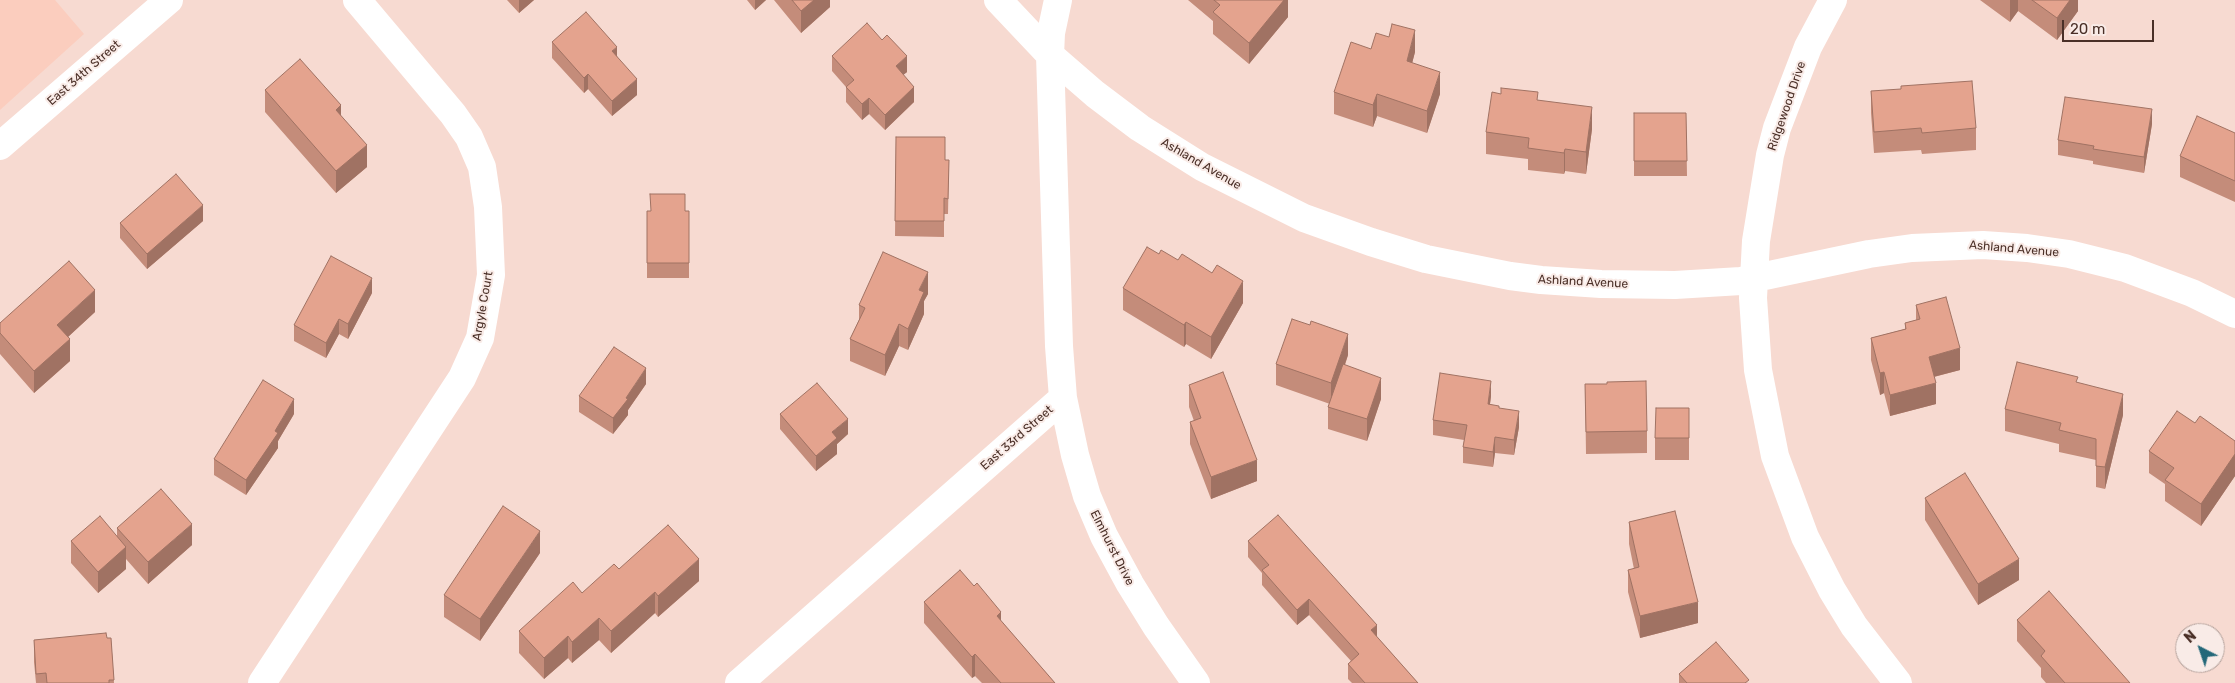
<!DOCTYPE html>
<style>
body{margin:0}
#map{position:relative;width:2235px;height:683px;overflow:hidden;background:#f7dad1;font-family:Rubik,sans-serif}
canvas{display:block}
.north{position:absolute;left:2175px;top:623px;width:50px;height:50px;box-sizing:border-box;background:#f9ebe7;border:1px solid #b3a09a;border-radius:50%;rotate:319deg;font-size:14px;font-weight:700;line-height:20px;text-align:center;color:#4a2f27}
.north::after{content:'';display:block;margin:auto;width:18px;height:22px;background:#246879;clip-path:polygon(50% 0,100% 100%,50% 72%,0 100%)}
.scale{position:absolute;left:2062px;top:20px;width:92px;height:22px;box-sizing:border-box;border:2px solid #4a2f27;border-top:0;padding-left:6px;font-size:15px;line-height:18px;white-space:nowrap;color:#4a2f27;-webkit-text-stroke:4px #f9ebe7;paint-order:stroke}
</style>
<div id="map">
<canvas width="2235" height="683"></canvas>
<div class="north">N</div>
<div class="scale">20 m</div>
</div>
<script>
const context = document.querySelector('canvas').getContext('2d');
context.lineJoin = 'round';
function fillPath(path, color) { context.fillStyle = color; context.fill(path, 'evenodd'); }
const toPath = rows => new Path2D(rows.map(r => 'M' + r).join(''));
function stroke(path, color, width, dash) { context.strokeStyle = color; context.lineWidth = width; context.lineCap = dash ? 'butt' : 'round'; context.setLineDash(dash || []); context.stroke(path); }
function label(font, color, halo, rows, align = 'center') {
  context.font = font + ' Rubik,sans-serif'; context.lineWidth = 4; context.setLineDash([]); context.textBaseline = 'middle'; context.strokeStyle = halo; context.fillStyle = color; for (const [text, x, y, turn = 0] of rows) {
    context.save(); context.translate(x, y); context.rotate((+turn || 0) * Math.PI / 180); context.textAlign = isNaN(turn) ? turn : align; if (halo) context.strokeText(text, 0, 0); context.fillText(text, 0, 0); context.restore();
  }
}
const built = toPath([
 [0,0,55,0,84,34,0,110]
]);
const minor = toPath([
 [998,0,1050,55,1095,94,1140,128,1202,167,1304,218,1371,242,1426,259,1510,276,1541,280,1601,284,1675,285,1741,281,1869,254,1912,248,1983,245,2027,248,2069,254,2125,268,2192,293,2235,314],
 [1833,0,1808,47,1777,128,1770,155,1756,241,1753,298,1758,370,1775,456,1805,537,1832,590,1854,626,1898,683],
 [0,146,169,0],
 [1063,398,1075,455,1087,496,1104,536,1130,584,1156,626,1196,683],
 [262,683,462,378,480,338,491,275,488,207,482,167,469,137,453,114,357,0],
 [739,683,1063,398,1059,346,1050,55,1051,33,1058,0]
]);
const wall = toPath([
 [507,0,534,0,519,13],
 [747,0,766,0,755,10],
 [774,0,830,0,830,7,801,33],
 [1188,0,1288,0,1288,17,1249,64,1213,34,1213,21],
 [1980,0,2078,0,2078,11,2057,40,2018,11,2010,22],
 [552,42,617,56,637,95,612,116,588,89,584,93,552,58],
 [1371,49,1415,52,1412,63,1440,94,1427,133,1377,116,1373,127,1334,114,1334,92],
 [832,56,907,72,903,75,914,102,885,130,869,114,862,120,846,102,846,87,832,71],
 [265,90,341,116,367,167,336,193,265,112],
 [1871,91,1976,128,1976,150,1922,154,1921,150,1874,153,1871,113],
 [1538,100,1592,129,1586,174,1565,171,1564,174,1528,170,1528,159,1486,154,1486,132],
 [1634,113,1686,113,1687,176,1634,176],
 [2152,124,2144,173,2093,164,2093,161,2058,155,2058,140],
 [2235,133,2235,202,2180,177,2180,156],
 [896,137,945,160,949,160,948,214,944,214,944,237,895,236],
 [647,211,689,211,689,278,647,278],
 [203,221,147,269,120,238,120,223],
 [1123,288,1243,303,1211,359,1186,344,1184,347,1123,310],
 [372,293,348,339,339,334,326,358,294,341,294,325],
 [928,294,924,301,924,314,908,350,899,346,885,376,850,361,850,339,859,320,859,305],
 [1916,305,1960,370,1934,377,1936,404,1890,416,1884,393,1880,395,1871,360,1871,338,1905,329,1905,323,1916,320],
 [95,312,68,337,70,361,34,393,0,354,0,323],
 [1348,355,1345,365,1381,399,1367,441,1328,429,1328,407,1330,404,1276,385,1276,364],
 [2078,383,2123,415,2105,489,2096,487,2096,460,2059,452,2059,444,2005,431,2005,409],
 [646,384,628,410,628,415,613,434,579,412,579,396],
 [1585,384,1647,431,1647,453,1586,454],
 [1189,385,1257,481,1211,499,1190,444,1190,422,1194,421,1189,407],
 [1491,396,1490,404,1499,408,1519,427,1514,455,1495,453,1493,467,1463,463,1463,447,1464,440,1433,435,1433,420],
 [1689,408,1689,460,1655,460,1655,438],
 [294,414,278,441,278,448,246,495,214,475,214,459],
 [780,414,848,434,837,444,837,454,816,471,780,429],
 [2195,423,2235,441,2235,476,2201,526,2165,501,2165,484,2149,473,2149,451],
 [1925,498,2019,580,1978,605,1925,520],
 [1629,522,1698,623,1640,638,1628,592,1628,570,1634,569,1629,544],
 [117,528,192,545,148,584,126,559,126,569,98,593,71,563,71,541,117,537],
 [1248,541,1377,637,1418,683,1352,683,1348,679,1348,664,1351,661,1309,615,1297,625,1262,585,1262,573,1248,557],
 [540,553,480,641,444,617,444,595],
 [619,569,699,581,658,617,655,613,611,653,599,640,572,663,568,658,544,679,519,653,519,631,582,593],
 [924,602,1001,621,1055,683,982,683,975,676,972,678,924,623],
 [2017,620,2130,683,2046,683,2041,677,2041,668,2017,641],
 [111,638,114,683,36,683,34,662,34,640],
 [1679,674,1749,683,1679,683]
]);
const shadedWall = toPath([
 [519,0,534,0,519,13],
 [755,0,766,0,755,10],
 [814,0,830,0,830,7,801,33,801,11],
 [1284,0,1288,0,1288,17,1249,64,1249,43],
 [2010,0,2018,0,2018,11,2010,22],
 [2070,0,2078,0,2078,11,2057,40,2057,18],
 [1415,30,1415,52,1407,83,1407,61],
 [617,47,617,62,612,51],
 [907,56,907,72,896,81,896,66],
 [1440,72,1440,94,1427,133,1427,111],
 [588,74,588,89,584,93,584,78],
 [637,79,637,95,612,116,612,101],
 [914,87,914,102,885,130,885,115],
 [1377,94,1377,116,1373,127,1373,105],
 [869,98,869,114,862,120,862,104],
 [341,105,341,127,336,110],
 [1592,107,1592,129,1586,174,1586,152],
 [2152,109,2152,124,2144,173,2144,157],
 [367,145,367,167,336,193,336,171],
 [1565,149,1565,171,1564,174,1564,153],
 [203,205,203,221,147,269,147,254],
 [928,272,928,294,924,301,924,314,908,350,908,329,919,290],
 [372,278,372,293,348,339,348,324],
 [1243,281,1243,303,1211,359,1211,337],
 [95,290,95,312,57,347,57,325],
 [339,319,339,334,326,358,326,343],
 [1186,322,1186,344,1184,347,1184,325],
 [899,324,899,346,885,376,885,355],
 [1348,334,1348,355,1331,404,1331,383],
 [70,339,70,361,34,393,34,371],
 [1960,348,1960,370,1929,378,1929,357],
 [646,368,646,384,628,410,628,415,613,434,613,418],
 [1884,372,1884,393,1880,395,1880,373],
 [1381,378,1381,399,1367,441,1367,419],
 [1491,381,1491,396,1488,419,1488,404],
 [1936,383,1936,404,1890,416,1890,395],
 [2123,394,2123,415,2105,489,2105,467],
 [294,399,294,414,278,441,278,448,246,495,246,480],
 [1519,411,1519,427,1514,455,1514,440],
 [848,419,848,434,837,444,837,454,816,471,816,456,832,432],
 [1495,437,1495,453,1493,467,1493,452],
 [2235,454,2235,476,2201,526,2201,504],
 [1257,460,1257,481,1211,499,1211,477],
 [192,524,192,545,148,584,148,562],
 [540,531,540,553,480,641,480,619],
 [126,547,126,569,98,593,98,572],
 [699,559,699,581,658,617,658,596],
 [2019,559,2019,580,1978,605,1978,584],
 [655,592,655,613,611,653,611,631],
 [1309,599,1309,615,1297,625,1297,610],
 [1698,602,1698,623,1640,638,1640,616],
 [1001,612,1001,633,997,616],
 [599,618,599,640,572,663,572,642],
 [1377,625,1377,640,1371,630],
 [568,636,568,658,544,679,544,658],
 [975,654,975,676,972,678,972,657]
]);
const building = toPath([
 [792,0,814,0,801,11,792,0],
 [1214,0,1284,0,1249,43,1213,12,1220,5,1214,0],
 [2032,0,2070,0,2057,18,2032,0],
 [586,12,617,47,612,51,637,79,612,101,588,74,584,78,552,42,586,12],
 [867,23,882,40,887,35,907,56,896,66,914,87,885,115,869,98,862,104,846,87,854,80,832,56,867,23],
 [1392,24,1415,30,1407,61,1440,72,1427,111,1377,94,1373,105,1334,92,1351,42,1371,49,1376,33,1389,37,1392,24],
 [300,59,341,105,336,110,367,145,336,171,265,90,300,59],
 [1972,81,1976,128,1922,133,1921,128,1874,132,1871,91,1901,89,1901,86,1972,81],
 [1501,88,1538,92,1537,100,1592,107,1586,152,1565,149,1564,153,1528,148,1529,138,1486,132,1492,92,1501,94,1501,88],
 [2065,97,2152,109,2144,157,2093,149,2094,146,2058,140,2065,97],
 [1634,113,1686,113,1687,161,1634,161,1634,113],
 [2197,116,2235,133,2235,181,2180,156,2197,116],
 [896,137,945,137,945,160,949,160,948,199,944,198,944,221,895,221,896,137],
 [176,174,203,205,147,254,120,223,176,174],
 [650,194,685,194,685,211,689,211,689,263,647,263,647,211,651,211,650,194],
 [1147,247,1159,254,1161,250,1178,260,1182,254,1212,273,1217,265,1243,281,1211,337,1186,322,1184,325,1123,288,1147,247],
 [883,252,928,272,919,290,924,292,908,329,899,324,885,355,850,339,865,308,859,305,883,252],
 [331,256,372,278,348,324,339,319,326,343,294,325,331,256],
 [69,261,95,290,57,325,70,339,34,371,0,333,0,323,69,261],
 [1946,297,1960,348,1929,357,1936,383,1890,395,1884,372,1880,373,1871,338,1906,329,1905,323,1920,319,1916,305,1946,297],
 [1292,319,1310,325,1311,321,1348,334,1331,383,1276,364,1292,319],
 [614,347,646,368,626,398,628,399,613,418,579,396,614,347],
 [2017,362,2078,377,2076,382,2123,394,2105,467,2096,466,2096,439,2059,430,2061,423,2005,409,2017,362],
 [1343,364,1381,378,1367,419,1328,407,1343,364],
 [1223,372,1257,460,1211,477,1190,422,1201,418,1189,385,1223,372],
 [1440,373,1491,381,1488,404,1499,406,1499,408,1519,411,1514,440,1495,437,1493,452,1463,447,1467,425,1433,420,1440,373],
 [263,380,294,399,275,431,278,433,246,480,214,459,263,380],
 [1646,381,1647,431,1586,432,1585,384,1607,384,1607,382,1646,381],
 [817,383,848,419,832,432,837,438,816,456,780,414,817,383],
 [1656,408,1689,408,1689,438,1655,438,1656,408],
 [2177,411,2195,423,2200,416,2235,441,2235,454,2201,504,2165,480,2174,468,2149,451,2177,411],
 [1965,473,2019,559,1978,584,1925,498,1965,473],
 [161,489,192,524,148,562,117,528,161,489],
 [503,506,540,531,480,619,444,595,503,506],
 [1675,511,1698,602,1640,616,1628,570,1639,567,1629,522,1675,511],
 [1278,515,1377,625,1371,630,1418,683,1365,683,1348,664,1359,654,1309,599,1297,610,1262,570,1269,565,1248,541,1278,515],
 [100,516,126,547,98,572,71,541,100,516],
 [668,525,699,559,658,596,655,592,611,631,599,618,572,642,568,636,544,658,519,631,573,582,582,593,614,564,619,569,668,525],
 [960,570,974,586,977,583,1001,612,997,616,1055,683,1001,683,975,654,972,657,924,602,960,570],
 [2049,591,2130,683,2065,683,2041,656,2045,651,2017,620,2049,591],
 [106,633,107,638,111,638,114,680,109,680,109,683,47,683,46,673,36,674,34,640,106,633],
 [1716,642,1749,680,1745,683,1687,683,1679,674,1716,642]
]);
const streetNames = [
 ["East 34th Street",84,73,-41],
 ["Ridgewood Drive",1787,106,-71],
 ["Ashland Avenue",1201,164,30],
 ["Ashland Avenue",2014,249,5],
 ["Ashland Avenue",1583,282,3],
 ["Argyle Court",483,306,-80],
 ["East 33rd Street",1017,438,-41],
 ["Elmhurst Drive",1112,548,63]
];
fillPath(built, '#fbcdbe');
stroke(minor, '#fff', 28);
fillPath(wall, '#c48c7a');
fillPath(shadedWall, '#a07263');
fillPath(building, '#e4a38e');
stroke(building, '#a07263', 1);
label('12px', '#4a2f27', '#f9ebe7', streetNames);
</script>
